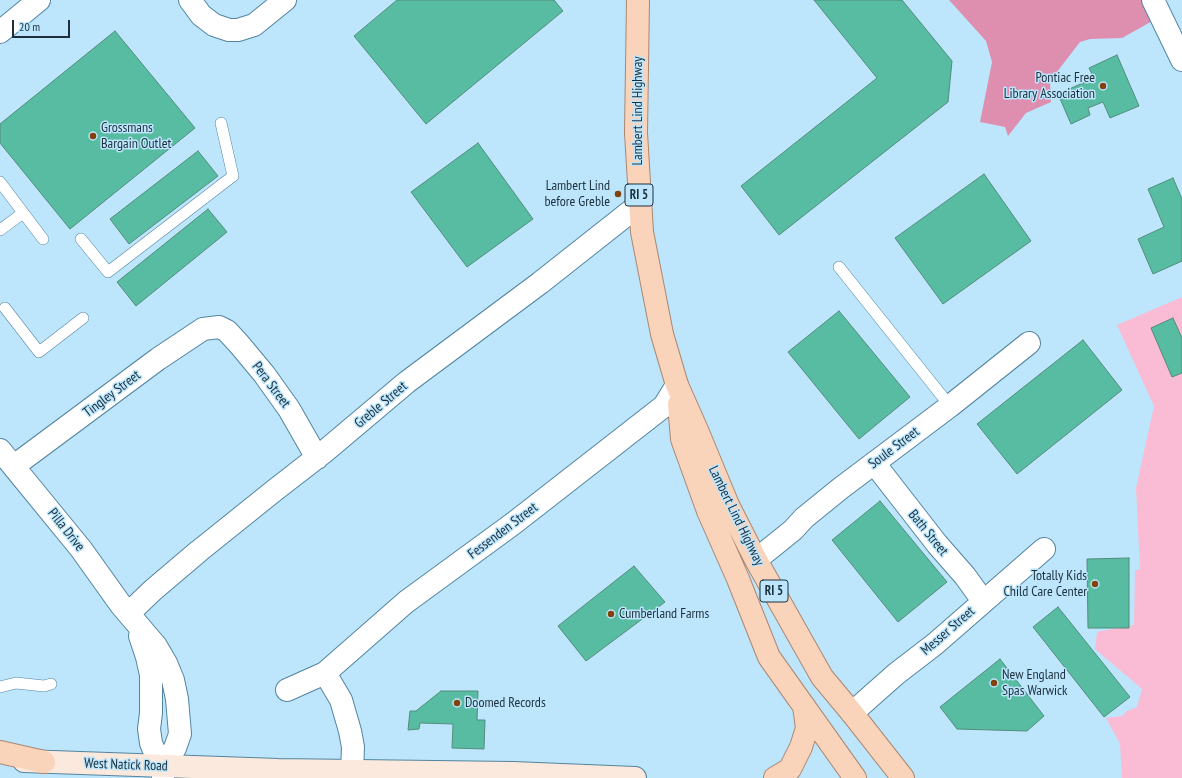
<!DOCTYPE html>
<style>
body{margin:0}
#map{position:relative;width:1182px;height:778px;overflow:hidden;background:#bde6fd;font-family:"PT Sans Narrow",sans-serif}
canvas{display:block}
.scale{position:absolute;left:12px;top:20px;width:58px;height:18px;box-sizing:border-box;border:2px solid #1c303c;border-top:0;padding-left:5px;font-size:12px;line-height:14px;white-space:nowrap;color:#1c303c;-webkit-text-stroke:3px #bde6fd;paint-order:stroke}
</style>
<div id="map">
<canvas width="1182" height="778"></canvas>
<div class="scale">20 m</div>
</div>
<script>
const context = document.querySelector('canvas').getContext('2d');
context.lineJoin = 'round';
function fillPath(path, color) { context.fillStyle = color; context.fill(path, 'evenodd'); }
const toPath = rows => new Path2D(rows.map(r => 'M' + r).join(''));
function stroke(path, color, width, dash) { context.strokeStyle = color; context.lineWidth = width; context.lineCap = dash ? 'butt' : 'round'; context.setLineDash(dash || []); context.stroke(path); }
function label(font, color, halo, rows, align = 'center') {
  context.font = font + ' "PT Sans Narrow",sans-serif'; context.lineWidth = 3; context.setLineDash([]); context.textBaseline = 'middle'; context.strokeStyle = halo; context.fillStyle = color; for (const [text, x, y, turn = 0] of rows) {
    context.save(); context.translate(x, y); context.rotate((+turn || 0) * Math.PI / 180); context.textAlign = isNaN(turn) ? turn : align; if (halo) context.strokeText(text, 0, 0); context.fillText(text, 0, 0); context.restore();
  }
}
const green = toPath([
 [1182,297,1182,778,1122,778,1120,744,1106,718,1122,716,1127,711,1137,707,1142,689,1095,649,1097,632,1134,625,1135,570,1140,570,1136,488,1154,406,1117,325]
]);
const forest = toPath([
 [949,0,1155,0,1156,19,1122,38,1090,39,1080,42,1050,81,1051,102,1026,113,1008,136,1005,127,980,122,992,62,986,41]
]);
const building = toPath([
 [397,0,554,0,563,11,426,124,354,36,397,0],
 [814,0,902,0,952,61,948,102,779,235,741,186,877,78,814,0],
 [115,31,195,128,70,229,0,143,0,124,115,31],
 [1117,55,1139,106,1110,118,1103,102,1088,108,1090,115,1071,124,1058,94,1094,78,1089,68,1117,55],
 [478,143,533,219,467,267,411,192,478,143],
 [198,151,218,176,129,244,110,219,198,151],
 [984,174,1031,241,943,304,895,238,984,174],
 [1173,178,1182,199,1182,261,1153,274,1138,239,1164,227,1148,189,1173,178],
 [208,209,227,232,136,306,117,282,208,209],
 [839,311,910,397,859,439,788,352,839,311],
 [1173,318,1182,338,1182,373,1172,377,1151,328,1173,318],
 [1083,340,1122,390,1017,474,977,424,1083,340],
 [880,501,947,582,898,622,832,540,880,501],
 [1129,558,1129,628,1088,628,1087,559,1129,558],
 [634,566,665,602,586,661,558,626,634,566],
 [1058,607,1130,697,1104,717,1033,627,1058,607],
 [1000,659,1044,716,1027,731,957,729,940,707,1000,659],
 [441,691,478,691,477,720,485,720,484,749,452,748,453,724,420,723,419,729,408,730,410,711,416,711,441,691]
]);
const service = toPath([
 [0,182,43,239],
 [0,230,23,213],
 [81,239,108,272,233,176,221,123],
 [839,267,950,406],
 [5,308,39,352,83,318],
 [0,687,16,683,44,686,51,684]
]);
const minor = toPath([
 [190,0,201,15,214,25,229,30,238,30,254,25,285,0],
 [0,32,39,0],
 [0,450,81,549,121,605,156,646,166,663,173,680,177,699,180,734,175,748,164,766,163,778],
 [874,463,937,544,965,576,983,601],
 [14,466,158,359,203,329,219,327,227,331,239,344,264,374,289,409,317,458],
 [762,555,793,530,804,518,841,488,950,406,1029,343],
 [129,613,153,590,199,551,275,490,324,452,407,382,540,283,640,204],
 [140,636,147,657,151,675,151,713,149,729,151,743,155,753,164,766],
 [325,673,341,700,350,731,353,747,352,771],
 [287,690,325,673,406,602,514,523,664,406,677,385],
 [852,713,896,674,935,644,1044,549]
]);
const tertiary = toPath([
 [1153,0,1182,60]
]);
const secondary = toPath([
 [24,761,278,770,513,773,635,778]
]);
const primary = toPath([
 [638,0,636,133,642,232,662,334,677,385,697,430,728,505,756,560,822,677,852,713,903,778],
 [679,404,682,439,708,511,738,579,769,657,855,778],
 [0,752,44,762],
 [775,778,790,769,801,747,807,728,804,706]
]);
const markers = [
 [1103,86,4,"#82420b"],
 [93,136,4,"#82420b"],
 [618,194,4,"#82420b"],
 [1095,584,4,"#82420b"],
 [611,614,4,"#82420b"],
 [994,683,4,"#82420b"],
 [457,703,4,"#82420b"]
];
const shields = [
 [639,195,28],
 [774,591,28]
];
const shieldNames = [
 ["RI 5",639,195],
 ["RI 5",774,591]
];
const poiNames = [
 ["Pontiac Free",1095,78,"right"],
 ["Library Association",1095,94,"right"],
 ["Grossmans",101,128],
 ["Bargain Outlet",101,144],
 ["Lambert Lind",610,186,"right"],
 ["before Greble",610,202,"right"],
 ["Totally Kids",1087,576,"right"],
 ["Child Care Center",1087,592,"right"],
 ["Cumberland Farms",619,614],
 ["New England",1002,675],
 ["Spas Warwick",1002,691],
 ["Doomed Records",465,703]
];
const streetNames = [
 ["Lambert Lind Highway",638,111,-90],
 ["Pera Street",271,385,53],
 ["Tingley Street",112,394,-37],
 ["Greble Street",381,405,-40],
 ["Soule Street",894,448,-37],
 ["Lambert Lind Highway",736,516,64],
 ["Pilla Drive",66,530,52],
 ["Fessenden Street",503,531,-37],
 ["Bath Street",928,533,51],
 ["Messer Street",948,631,-41],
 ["West Natick Road",126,765,2]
];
fillPath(green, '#fabbd4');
fillPath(forest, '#de8fb0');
fillPath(building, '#57bca1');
stroke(building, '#528c7b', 1);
stroke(service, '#53849f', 12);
stroke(minor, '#53849f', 24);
stroke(tertiary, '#53849f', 24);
stroke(secondary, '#53849f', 24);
stroke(primary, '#aa8771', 24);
stroke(service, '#fff', 11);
stroke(minor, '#fff', 22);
stroke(tertiary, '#fff', 22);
stroke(secondary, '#fce9dd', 22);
stroke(primary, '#fad3bb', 22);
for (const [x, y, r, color] of markers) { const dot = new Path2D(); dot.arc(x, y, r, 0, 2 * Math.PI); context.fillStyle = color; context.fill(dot); stroke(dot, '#bde6fd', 1.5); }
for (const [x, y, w] of shields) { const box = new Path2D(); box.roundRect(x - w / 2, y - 11, w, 22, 3); context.fillStyle = '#bde6fd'; context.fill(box); stroke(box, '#1c303c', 1); }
label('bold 13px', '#1c303c', null, shieldNames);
label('14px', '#1c303c', '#bde6fd', poiNames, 'left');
label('14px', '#1c303c', '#bde6fd', streetNames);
</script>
